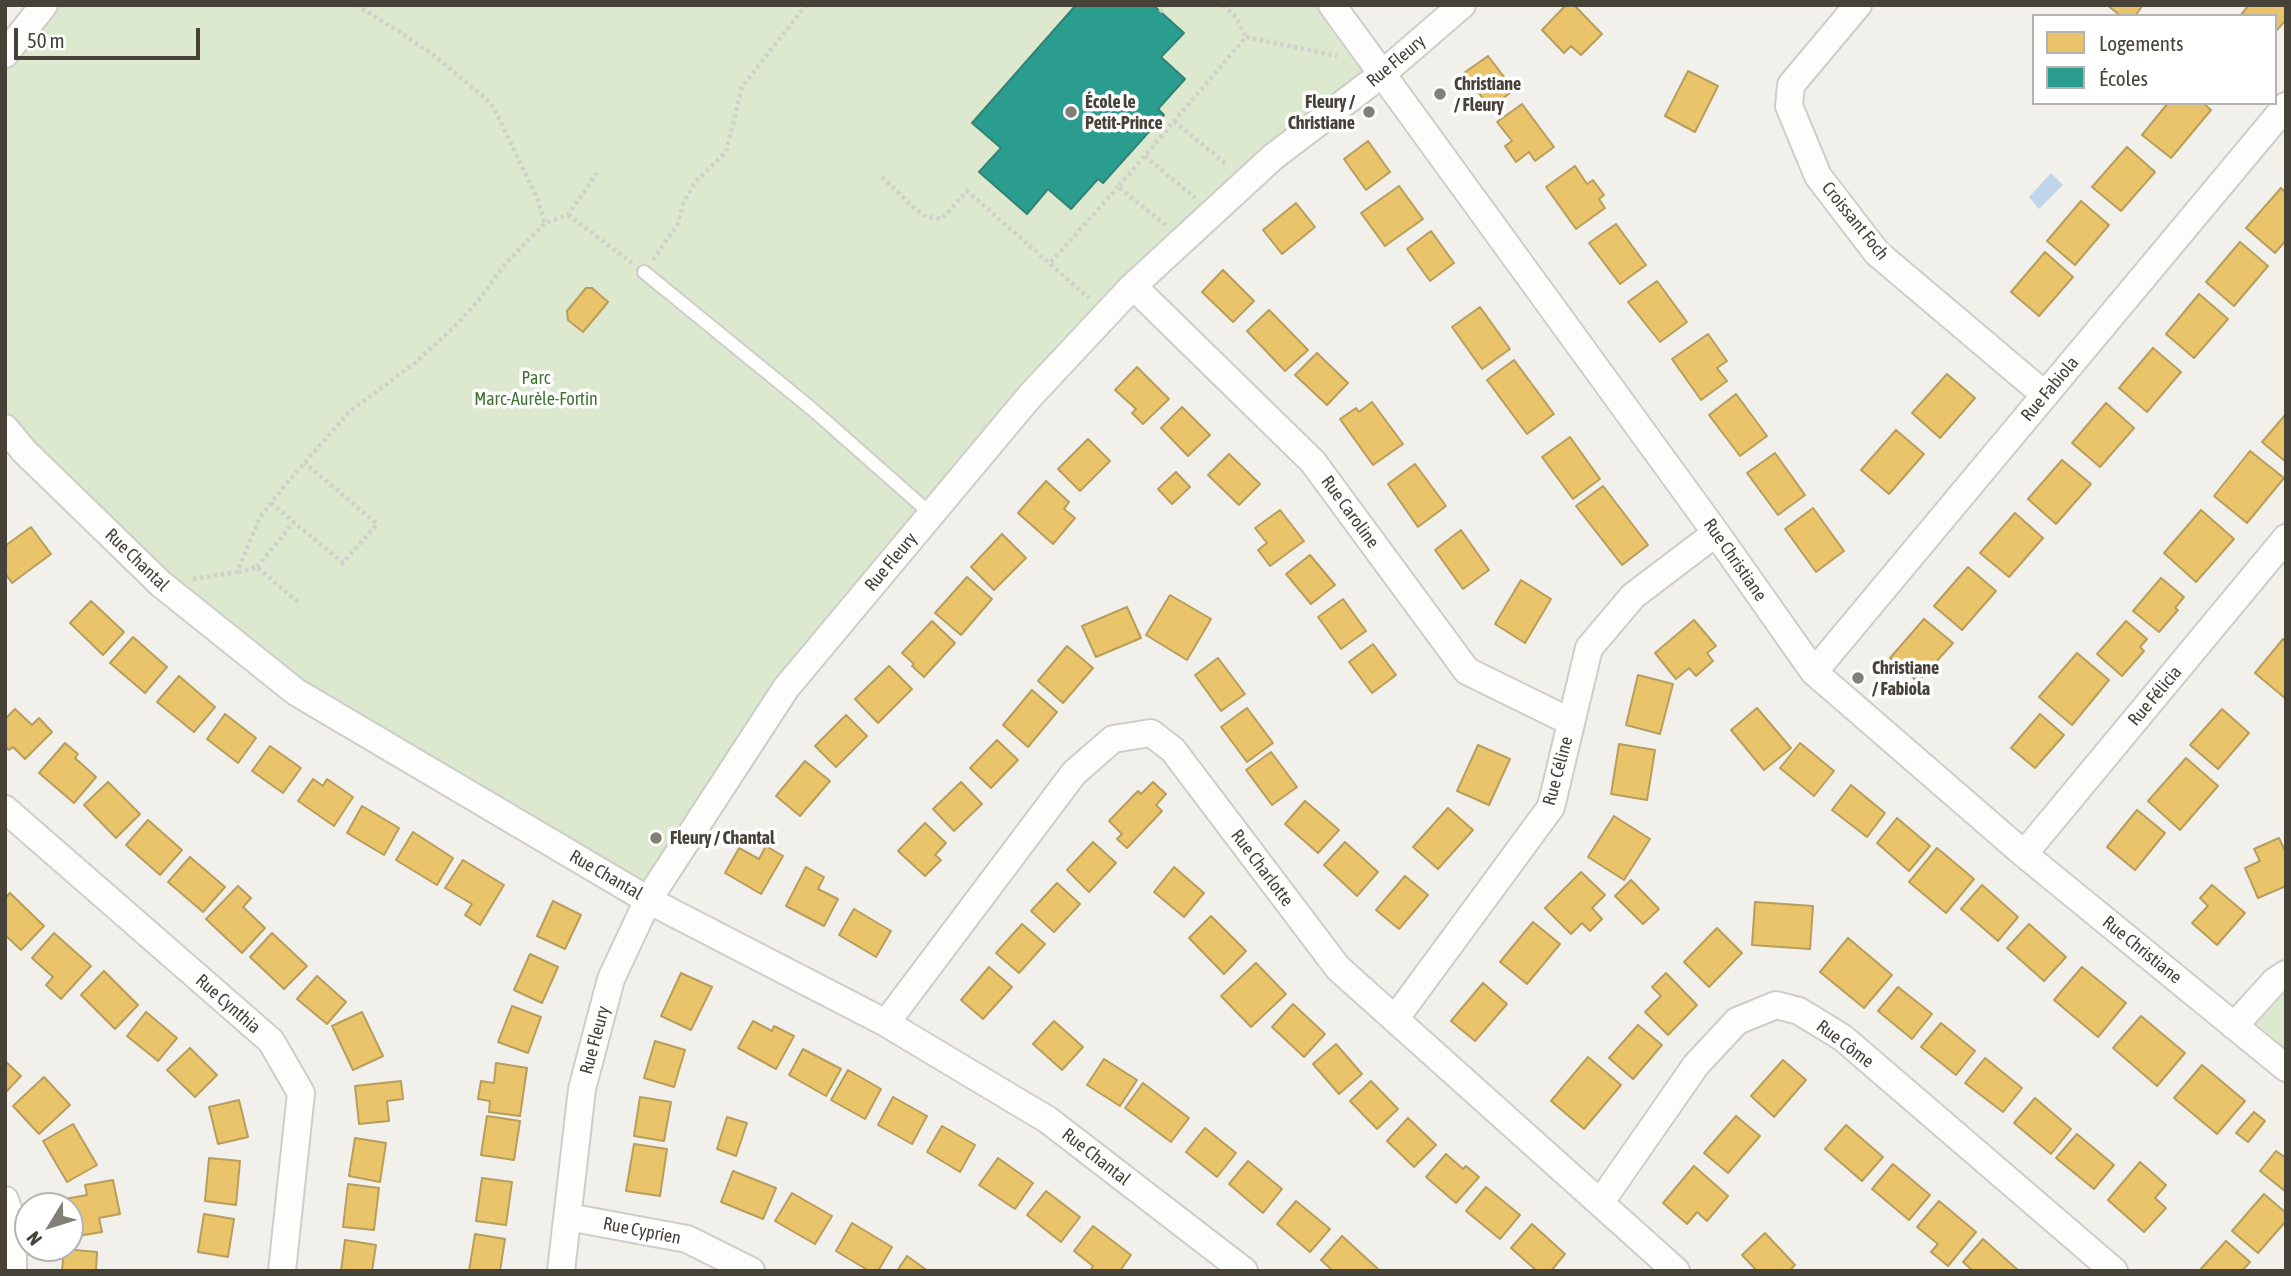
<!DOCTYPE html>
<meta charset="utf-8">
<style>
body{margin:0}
#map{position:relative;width:2291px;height:1276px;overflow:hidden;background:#f1f0eb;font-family:"Asap Condensed",sans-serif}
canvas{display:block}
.frame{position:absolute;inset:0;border:7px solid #464238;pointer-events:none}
.legend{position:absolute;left:2032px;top:14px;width:245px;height:91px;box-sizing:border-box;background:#fff;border:2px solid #b5b3af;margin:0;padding:9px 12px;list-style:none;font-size:21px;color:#464238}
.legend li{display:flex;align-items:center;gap:14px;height:35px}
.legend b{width:35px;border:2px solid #b5b3af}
.north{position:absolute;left:14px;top:1192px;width:70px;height:70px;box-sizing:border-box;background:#fff;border:2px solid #b5b3af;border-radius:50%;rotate:232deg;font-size:19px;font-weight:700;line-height:28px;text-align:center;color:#464238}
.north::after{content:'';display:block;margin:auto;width:24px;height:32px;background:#827f77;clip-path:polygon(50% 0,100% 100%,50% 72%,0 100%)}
.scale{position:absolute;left:14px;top:28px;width:186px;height:32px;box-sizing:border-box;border:4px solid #464238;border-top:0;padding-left:9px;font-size:21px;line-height:24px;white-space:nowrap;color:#464238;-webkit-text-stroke:5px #fff;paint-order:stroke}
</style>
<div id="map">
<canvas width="2291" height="1276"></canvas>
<div class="frame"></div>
<ul class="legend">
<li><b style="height:19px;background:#e9c46a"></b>Logements</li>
<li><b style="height:19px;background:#2a9d8f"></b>Écoles</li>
</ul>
<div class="north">N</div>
<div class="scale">50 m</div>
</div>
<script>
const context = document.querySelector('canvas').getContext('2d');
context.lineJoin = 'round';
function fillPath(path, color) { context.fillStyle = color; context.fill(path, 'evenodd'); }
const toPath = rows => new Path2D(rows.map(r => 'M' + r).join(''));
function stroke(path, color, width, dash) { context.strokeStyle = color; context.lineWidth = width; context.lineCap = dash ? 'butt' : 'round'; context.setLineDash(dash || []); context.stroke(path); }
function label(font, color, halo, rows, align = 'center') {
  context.font = font + ' "Asap Condensed",sans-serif'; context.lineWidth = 7; context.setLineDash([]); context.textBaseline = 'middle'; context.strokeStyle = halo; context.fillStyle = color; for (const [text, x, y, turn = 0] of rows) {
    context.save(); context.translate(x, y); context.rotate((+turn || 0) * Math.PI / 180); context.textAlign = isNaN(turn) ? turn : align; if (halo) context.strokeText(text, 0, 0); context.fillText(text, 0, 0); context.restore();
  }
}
const green = toPath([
 [44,5,1332,5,1382,74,1133,286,786,688,648,900,296,692,5,428,5,54],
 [2286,974,2286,1068,2234,1026]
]);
const water = toPath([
 [2051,173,2063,185,2039,209,2029,197]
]);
const homes = toPath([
 [1566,5,1574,5,1602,34,1581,55,1571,46,1564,53,1542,30,1566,5],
 [2107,5,2143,5,2135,16,2121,16,2107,5],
 [2249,5,2286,5,2286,20,2275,32,2275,16,2240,16,2249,5],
 [1488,56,1514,90,1490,108,1464,73,1488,56],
 [1688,71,1718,86,1695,132,1665,116,1688,71],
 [2168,103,2203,103,2211,110,2171,158,2142,135,2168,103],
 [1522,104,1554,147,1535,161,1529,152,1516,162,1505,146,1512,141,1497,122,1522,104],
 [1368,141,1390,172,1366,190,1344,159,1368,141],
 [2127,147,2155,172,2121,211,2092,187,2127,147],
 [1575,166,1587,184,1593,180,1604,195,1599,199,1605,208,1576,229,1546,187,1575,166],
 [1399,186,1423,219,1385,246,1361,213,1399,186],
 [2281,188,2286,193,2286,240,2275,253,2246,228,2281,188],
 [2081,201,2109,225,2075,265,2047,241,2081,201],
 [1296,203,1315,227,1282,254,1263,230,1296,203],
 [1616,224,1646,265,1620,284,1589,243,1616,224],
 [1431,231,1454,263,1430,281,1407,249,1431,231],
 [2240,242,2268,266,2234,306,2206,282,2240,242],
 [2045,252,2073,277,2039,316,2011,292,2045,252],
 [1223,270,1254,301,1233,322,1202,292,1223,270],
 [1657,281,1687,322,1660,342,1628,302,1657,281],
 [586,288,592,288,608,302,583,332,568,320,567,311,586,288],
 [2199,294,2228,319,2194,358,2166,334,2199,294],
 [1480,307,1510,349,1482,369,1452,327,1480,307],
 [1269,310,1308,350,1285,371,1247,331,1269,310],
 [1708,334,1727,361,1717,368,1727,381,1701,400,1672,359,1708,334],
 [2153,348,2181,372,2147,412,2119,388,2153,348],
 [1317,353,1348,383,1327,405,1295,375,1317,353],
 [1514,360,1554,414,1527,434,1487,380,1514,360],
 [1137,367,1169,399,1143,424,1132,413,1136,409,1115,390,1137,367],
 [1947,374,1975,398,1940,438,1912,413,1947,374],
 [1736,394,1767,436,1740,456,1709,415,1736,394],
 [1372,402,1403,444,1373,465,1340,419,1356,408,1359,412,1372,402],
 [2106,403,2134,428,2100,467,2072,443,2106,403],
 [1182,407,1210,435,1188,456,1161,428,1182,407],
 [2286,414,2286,462,2262,442,2286,414],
 [1896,430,1924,454,1889,494,1861,470,1896,430],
 [1570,437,1600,479,1573,499,1542,457,1570,437],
 [1088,439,1110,461,1080,491,1058,469,1088,439],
 [2250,451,2284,478,2247,523,2214,496,2250,451],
 [1775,453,1805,495,1778,515,1747,473,1775,453],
 [1229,454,1260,484,1239,505,1208,475,1229,454],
 [2062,460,2091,484,2056,524,2028,499,2062,460],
 [1415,464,1446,506,1418,527,1388,484,1415,464],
 [1176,472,1190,487,1172,504,1158,489,1176,472],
 [1046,481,1069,502,1064,509,1075,518,1053,544,1018,513,1046,481],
 [1603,486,1648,545,1622,565,1576,506,1603,486],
 [1813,508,1844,551,1816,572,1785,529,1813,508],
 [1280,510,1304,541,1270,566,1258,550,1267,543,1255,528,1280,510],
 [2201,510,2234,539,2196,582,2164,553,2201,510],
 [2015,513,2043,538,2009,577,1980,553,2015,513],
 [31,527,51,554,12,583,5,573,5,546,31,527],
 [1461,530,1489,570,1463,589,1435,550,1461,530],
 [1002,534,1026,558,994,590,971,567,1002,534],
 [1310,555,1335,585,1311,604,1286,574,1310,555],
 [1968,567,1996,591,1962,630,1934,606,1968,567],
 [967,577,992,599,961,635,935,613,967,577],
 [2161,578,2184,597,2175,608,2178,610,2159,632,2133,611,2161,578],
 [1521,580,1551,599,1525,643,1495,624,1521,580],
 [1170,595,1211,619,1187,660,1146,635,1170,595],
 [1343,599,1366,631,1341,649,1318,617,1343,599],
 [91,601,124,632,103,655,70,623,91,601],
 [1127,607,1141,638,1096,657,1082,626,1127,607],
 [1924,619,1953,643,1918,682,1890,658,1924,619],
 [1694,620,1716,646,1707,653,1713,661,1696,676,1689,668,1676,679,1655,653,1694,620],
 [932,621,955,643,924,677,912,666,914,664,902,653,932,621],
 [2126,621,2147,639,2140,647,2144,651,2122,676,2097,654,2126,621],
 [133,637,167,667,145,693,110,663,133,637],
 [2283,639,2286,642,2286,699,2255,673,2283,639],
 [1373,644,1396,675,1372,693,1349,662,1373,644],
 [1067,646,1093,668,1063,703,1038,681,1067,646],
 [2077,653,2109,680,2072,725,2039,697,2077,653],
 [1218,658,1245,694,1221,711,1195,675,1218,658],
 [889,666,912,689,878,723,855,699,889,666],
 [1638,675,1673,684,1660,734,1626,725,1638,675],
 [179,676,215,707,194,732,157,702,179,676],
 [1032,690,1057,712,1028,747,1003,725,1032,690],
 [1247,708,1273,743,1247,762,1221,727,1247,708],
 [1757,708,1791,748,1764,770,1731,730,1757,708],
 [15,709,32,725,39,718,52,732,25,759,13,747,9,750,5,746,5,719,15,709],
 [2222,709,2249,733,2218,769,2190,745,2222,709],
 [225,714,256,738,238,763,207,739,225,714],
 [2040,714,2064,735,2035,768,2011,748,2040,714],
 [846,715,867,736,836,767,815,746,846,715],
 [997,740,1018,760,991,788,970,768,997,740],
 [65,743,78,754,75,758,96,777,74,803,39,773,65,743],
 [1800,743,1834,771,1814,796,1780,768,1800,743],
 [1619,744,1655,750,1647,800,1611,794,1619,744],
 [1478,745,1510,759,1489,805,1457,791,1478,745],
 [270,746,301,768,283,793,252,771,270,746],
 [1271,752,1297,787,1272,805,1246,770,1271,752],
 [2186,758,2218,786,2180,830,2148,801,2186,758],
 [805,761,830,781,800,816,776,796,805,761],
 [313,779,323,786,327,779,353,797,334,826,298,801,313,779],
 [108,782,140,814,116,838,84,805,108,782],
 [961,782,982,804,954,831,933,809,961,782],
 [1153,782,1166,794,1156,805,1162,811,1127,848,1117,839,1122,834,1109,821,1138,791,1141,794,1153,782],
 [1851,785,1885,813,1867,837,1832,810,1851,785],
 [1305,801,1339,830,1318,853,1285,824,1305,801],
 [362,806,399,828,384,855,347,833,362,806],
 [1448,808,1473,830,1438,869,1413,847,1448,808],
 [2137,810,2165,833,2135,870,2107,847,2137,810],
 [1614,816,1650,839,1624,880,1588,857,1614,816],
 [1897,818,1930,846,1909,871,1877,843,1897,818],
 [148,820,182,850,160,875,126,845,148,820],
 [925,823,946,843,935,855,941,860,925,876,898,851,925,823],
 [413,832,453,858,437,885,396,860,413,832],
 [2279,838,2286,853,2286,886,2258,898,2245,868,2260,861,2254,849,2279,838],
 [1093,842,1116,863,1089,892,1067,870,1093,842],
 [1345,842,1378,872,1357,896,1324,865,1345,842],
 [766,846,783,856,761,894,725,873,739,848,759,859,766,846],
 [1937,848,1974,879,1946,913,1909,882,1937,848],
 [190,857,225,887,203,912,168,882,190,857],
 [463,860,504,885,480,925,465,915,472,904,445,888,463,860],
 [806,867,824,877,818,889,838,899,824,926,786,906,806,867],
 [1174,867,1204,893,1184,917,1154,892,1174,867],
 [1581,872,1605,895,1592,908,1602,919,1590,931,1582,923,1571,934,1545,908,1581,872],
 [1405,876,1428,895,1399,929,1376,910,1405,876],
 [1631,880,1659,909,1643,924,1615,896,1631,880],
 [1057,883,1080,904,1054,932,1031,911,1057,883],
 [1982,885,2018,917,1998,941,1961,909,1982,885],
 [2212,885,2245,913,2217,945,2192,923,2208,906,2200,898,2212,885],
 [238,886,251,898,243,907,265,928,242,953,206,919,238,886],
 [10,893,44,926,21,950,5,935,5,898,10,893],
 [553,901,581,915,565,949,537,936,553,901],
 [1755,902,1813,906,1810,949,1752,945,1755,902],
 [854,909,891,931,876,957,839,935,854,909],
 [1211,916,1246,951,1224,974,1189,938,1211,916],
 [1533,922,1560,944,1527,984,1500,962,1533,922],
 [1022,924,1045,944,1019,973,996,953,1022,924],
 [2029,924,2066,957,2044,981,2007,948,2029,924],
 [1717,928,1742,953,1709,987,1684,962,1717,928],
 [54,933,91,966,61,999,46,985,53,977,32,958,54,933],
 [272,933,307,966,284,989,250,957,272,933],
 [1848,938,1892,975,1864,1008,1820,972,1848,938],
 [530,954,558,967,542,1003,514,990,530,954],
 [1256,963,1286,994,1251,1027,1221,996,1256,963],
 [989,967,1012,987,983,1019,961,1000,989,967],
 [2082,967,2126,1003,2098,1037,2054,1000,2082,967],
 [104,971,138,1005,115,1029,81,995,104,971],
 [681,973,712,987,691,1030,661,1016,681,973],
 [1666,973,1697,1005,1668,1035,1645,1012,1661,996,1652,987,1666,973],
 [317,976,346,1002,327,1024,297,999,317,976],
 [1483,983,1507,1004,1475,1041,1451,1021,1483,983],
 [1898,987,1932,1014,1912,1039,1878,1011,1898,987],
 [1293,1004,1325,1034,1304,1057,1272,1027,1293,1004],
 [512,1006,541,1017,528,1053,498,1042,512,1006],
 [146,1012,177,1038,158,1061,127,1036,146,1012],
 [362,1012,383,1056,353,1070,332,1026,362,1012],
 [2141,1016,2185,1053,2157,1086,2113,1048,2141,1016],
 [753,1021,772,1031,774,1026,794,1036,776,1069,738,1048,753,1021],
 [1054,1021,1083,1047,1062,1070,1033,1044,1054,1021],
 [1941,1023,1975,1051,1956,1075,1921,1047,1941,1023],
 [1638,1025,1662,1045,1633,1079,1609,1058,1638,1025],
 [655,1041,685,1050,674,1087,644,1078,655,1041],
 [1336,1044,1362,1074,1339,1094,1313,1064,1336,1044],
 [190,1048,217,1075,195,1097,167,1070,190,1048],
 [803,1049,841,1069,826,1096,789,1075,803,1049],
 [1588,1057,1621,1085,1584,1129,1551,1101,1588,1057],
 [1985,1058,2022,1088,2003,1112,1965,1083,1985,1058],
 [1104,1059,1137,1080,1120,1106,1087,1085,1104,1059],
 [1783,1060,1806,1080,1774,1117,1751,1096,1783,1060],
 [5,1061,21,1076,5,1093,5,1061],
 [496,1063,527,1068,520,1116,489,1112,490,1101,478,1099,481,1081,494,1083,496,1063],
 [2202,1065,2245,1101,2217,1134,2174,1098,2202,1065],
 [848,1070,881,1089,865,1119,831,1100,848,1070],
 [44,1077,70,1105,39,1134,13,1106,44,1077],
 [401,1081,403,1099,387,1101,389,1121,359,1124,355,1086,401,1081],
 [1371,1081,1398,1109,1377,1129,1350,1101,1371,1081],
 [1143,1083,1189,1118,1171,1142,1125,1108,1143,1083],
 [640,1097,671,1102,664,1141,634,1136,640,1097],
 [893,1097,927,1116,912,1144,878,1125,893,1097],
 [2035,1098,2071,1129,2051,1154,2014,1123,2035,1098],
 [239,1100,248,1137,218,1144,209,1107,239,1100],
 [2254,1112,2265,1121,2248,1142,2236,1133,2254,1112],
 [487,1116,520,1121,514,1160,481,1155,487,1116],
 [1736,1116,1760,1136,1728,1173,1704,1153,1736,1116],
 [727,1117,747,1123,736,1156,717,1149,727,1117],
 [1408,1118,1436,1145,1414,1167,1387,1141,1408,1118],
 [73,1124,97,1165,67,1182,43,1141,73,1124],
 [1846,1125,1883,1157,1862,1181,1825,1149,1846,1125],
 [942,1126,975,1145,960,1172,927,1152,942,1126],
 [1205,1128,1236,1153,1217,1177,1186,1152,1205,1128],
 [2077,1134,2114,1165,2094,1189,2056,1158,2077,1134],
 [355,1138,386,1143,380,1182,349,1176,355,1138],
 [634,1144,667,1149,660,1196,626,1191,634,1144],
 [2276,1151,2286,1158,2286,1192,2260,1171,2276,1151],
 [1446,1154,1463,1169,1466,1166,1479,1177,1456,1203,1426,1177,1446,1154],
 [209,1158,240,1161,236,1205,205,1201,209,1158],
 [998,1158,1033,1183,1015,1209,979,1185,998,1158],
 [1248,1161,1282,1189,1263,1213,1229,1184,1248,1161],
 [2140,1162,2166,1185,2155,1198,2166,1208,2144,1232,2108,1200,2140,1162],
 [1893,1164,1930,1195,1909,1220,1872,1189,1893,1164],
 [1694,1166,1728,1196,1707,1221,1697,1212,1687,1224,1663,1203,1694,1166],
 [733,1171,776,1188,763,1219,721,1202,733,1171],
 [482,1178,512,1182,506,1225,476,1221,482,1178],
 [113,1180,120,1214,99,1218,102,1232,72,1237,70,1206,66,1206,65,1199,87,1195,85,1185,113,1180],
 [348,1184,379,1188,374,1230,343,1227,348,1184],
 [1486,1187,1520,1215,1500,1239,1466,1211,1486,1187],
 [1046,1191,1080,1217,1061,1242,1027,1215,1046,1191],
 [792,1193,832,1216,815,1244,775,1221,792,1193],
 [2264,1194,2286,1213,2286,1221,2258,1253,2232,1231,2264,1194],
 [1296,1201,1330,1229,1310,1252,1277,1224,1296,1201],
 [1939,1201,1976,1232,1948,1266,1931,1252,1938,1244,1917,1227,1939,1201],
 [204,1214,234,1219,228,1257,198,1252,204,1214],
 [852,1223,892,1247,878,1271,869,1271,836,1251,852,1223],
 [1532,1224,1565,1254,1551,1271,1537,1271,1511,1248,1532,1224],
 [1093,1226,1131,1255,1120,1271,1090,1271,1093,1266,1074,1251,1093,1226],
 [1765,1233,1795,1265,1789,1271,1757,1271,1742,1255,1765,1233],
 [475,1234,505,1239,500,1271,469,1271,475,1234],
 [1342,1236,1378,1269,1377,1271,1333,1271,1321,1260,1342,1236],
 [1983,1239,2019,1271,1973,1271,1963,1262,1983,1239],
 [345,1240,376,1245,372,1271,341,1271,345,1240],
 [2226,1241,2250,1262,2242,1271,2199,1271,2226,1241],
 [64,1249,97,1252,96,1271,62,1271,64,1249],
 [907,1256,928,1271,897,1271,907,1256]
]);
const schools = toPath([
 [1076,5,1112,5,1115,7,1116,5,1153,5,1184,33,1161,57,1185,79,1158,109,1164,115,1103,183,1098,179,1071,209,1048,189,1027,214,979,172,1001,148,972,123,1076,5]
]);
const path = toPath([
 [356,5,400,32,436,57,486,99,494,108,537,198,545,223],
 [1223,5,1236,17,1246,37],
 [1160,12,1166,5],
 [1246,37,1337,56],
 [1174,121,1227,165],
 [1145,156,1195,198],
 [882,177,913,207,927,217,942,219,967,191,1089,298],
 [568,215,632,263],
 [1166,225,1118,187,1246,37],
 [653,260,678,224,683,204,695,182,726,152,742,87,806,5],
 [1051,262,1118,187],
 [271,503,343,563,377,524,305,463],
 [257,567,294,522],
 [238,572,257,567,299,603],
 [193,579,237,572,260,517,286,484,350,411,415,363,455,326,477,302,505,264,545,223,568,215,597,173]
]);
const service = toPath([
 [644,272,812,409,931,514]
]);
const minor = toPath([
 [1332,5,1716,533,1814,672,2024,854,2286,1068],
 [1858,5,1791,85,1789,106,1818,176,1877,253,2045,395],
 [5,54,44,5],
 [1133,286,1313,462,1467,671,1571,722],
 [5,428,24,451,161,584,296,692,648,900,886,1023,1048,1120,1244,1271],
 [1814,672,2286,106],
 [5,809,271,1041,301,1093,282,1271],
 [2024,854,2286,538],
 [1395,1019,1551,807,1589,648,1633,596,1716,533],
 [886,1023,1074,773,1113,739,1151,733,1173,750,1338,968,1676,1271],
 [2234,1026,2275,981,2286,974],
 [5,1200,13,1223,13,1271],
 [1600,1203,1696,1065,1737,1021,1776,1005,1799,1011,1843,1038,2114,1271],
 [568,1217,687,1239,751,1271],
 [561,1271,582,1089,611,979,648,900,786,688,1030,396,1133,286,1273,157,1382,74,1462,5]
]);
const markers = [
 [1440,94,7,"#827f77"],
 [1071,112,7,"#827f77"],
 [1369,112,7,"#827f77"],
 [1858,678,7,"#827f77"],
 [656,838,7,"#827f77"]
];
const streetNames = [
 ["Rue Fleury",1396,61,-40],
 ["Croissant Foch",1855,221,51],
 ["Rue Fabiola",2050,389,-50],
 ["Rue Caroline",1350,512,54],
 ["Rue Chantal",137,560,44],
 ["Rue Christiane",1735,560,55],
 ["Rue Fleury",891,562,-50],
 ["Rue Félicia",2155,696,-50],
 ["Rue Céline",1558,771,-75],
 ["Rue Charlotte",1262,868,53],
 ["Rue Chantal",606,875,30],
 ["Rue Christiane",2142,950,39],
 ["Rue Cynthia",228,1004,41],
 ["Rue Fleury",595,1040,-75],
 ["Rue Côme",1845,1044,37],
 ["Rue Chantal",1096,1157,38],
 ["Rue Cyprien",642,1231,11]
];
const poiNames = [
 ["Christiane",1454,84],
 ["/ Fleury",1454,105],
 ["École le",1085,102],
 ["Petit-Prince",1085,123],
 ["Fleury /",1355,102,"right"],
 ["Christiane",1355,123,"right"],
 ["Christiane",1872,668],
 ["/ Fabiola",1872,689],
 ["Fleury / Chantal",670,838]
];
const parkNames = [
 ["Parc",536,378],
 ["Marc-Aurèle-Fortin",536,399]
];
fillPath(green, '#dce9ce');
fillPath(water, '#c0d5ea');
fillPath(homes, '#e9c46a');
stroke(homes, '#b89d5b', 2);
fillPath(schools, '#2a9d8f');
stroke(schools, '#328275', 2);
stroke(service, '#cecdc9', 16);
stroke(minor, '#cecdc9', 30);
stroke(path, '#d1d0cb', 4.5, [3.5, 3.5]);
stroke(service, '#fdfdfc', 12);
stroke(minor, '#fdfdfc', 26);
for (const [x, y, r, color] of markers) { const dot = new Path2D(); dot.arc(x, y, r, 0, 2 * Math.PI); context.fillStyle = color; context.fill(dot); stroke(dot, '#fff', 2.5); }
label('18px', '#464238', '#fff', streetNames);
label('bold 18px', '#464238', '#fff', poiNames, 'left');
label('18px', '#427231', '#fff', parkNames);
</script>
